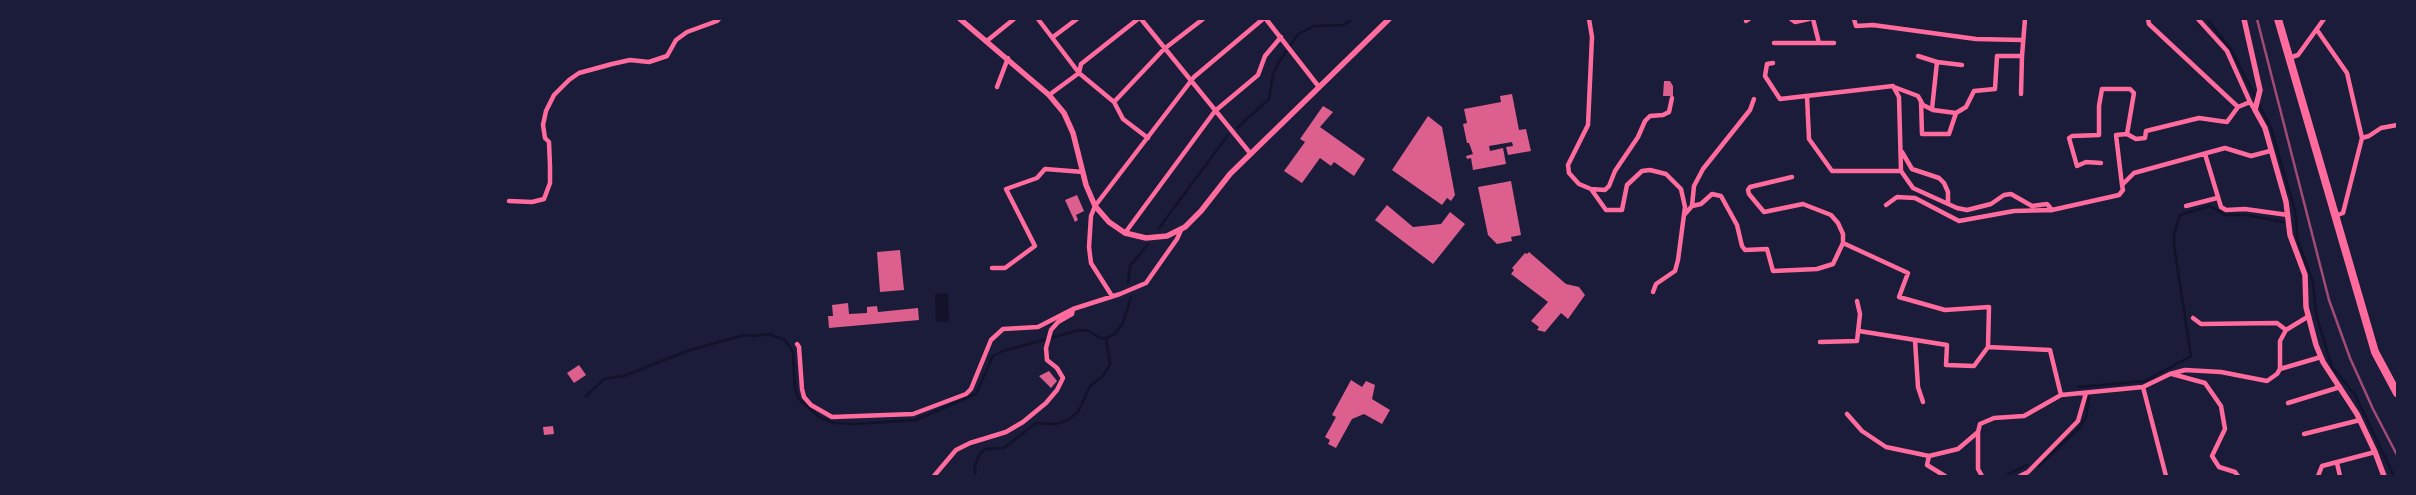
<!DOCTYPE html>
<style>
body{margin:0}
#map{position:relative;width:2416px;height:495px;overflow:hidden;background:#1b1b3a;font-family:Quicksand,sans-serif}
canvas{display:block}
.frame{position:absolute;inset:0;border:20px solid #1b1b3a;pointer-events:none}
</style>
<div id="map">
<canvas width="2416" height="495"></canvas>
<div class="frame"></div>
</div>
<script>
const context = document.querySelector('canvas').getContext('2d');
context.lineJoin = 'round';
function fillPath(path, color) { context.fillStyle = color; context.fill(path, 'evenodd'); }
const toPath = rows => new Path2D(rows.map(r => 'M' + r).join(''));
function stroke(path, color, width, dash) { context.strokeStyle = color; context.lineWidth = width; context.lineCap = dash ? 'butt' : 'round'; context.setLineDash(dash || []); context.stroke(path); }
const water = toPath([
 [948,293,949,322,936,322,935,294]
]);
const stream = toPath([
 [2207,19,2232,51,2271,128,2295,211,2298,241,2313,282,2316,314,2332,367,2355,395,2394,476],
 [1237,128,1269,99,1273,74,1277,65,1298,34,1314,26,1344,25,1352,19],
 [1159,228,1228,135],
 [1128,283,1130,266,1148,244],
 [2079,387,2145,381,2191,356,2174,245,2174,234,2180,215,2210,206,2225,215,2246,215,2284,222],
 [586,396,604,379,624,376,687,351,744,335,754,336,769,334,785,340,793,352,795,389,799,399,819,417,834,423,854,424,916,420,976,394,993,356,1003,351,1079,330,1089,331,1100,338,1106,338],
 [2039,466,2081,426,2086,417,2089,397],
 [975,476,975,465,979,455,985,449,1004,448,1036,423,1056,424,1068,420,1078,412,1090,386,1103,376,1110,364,1106,338,1115,334,1123,323,1131,297],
 [2005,476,2027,465]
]);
const building = toPath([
 [1664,81,1670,81,1673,86,1673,96,1663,96],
 [1512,94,1519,130,1526,129,1531,151,1508,155,1506,147,1513,146,1512,142,1489,146,1490,151,1503,148,1506,164,1473,170,1471,158,1467,159,1466,156,1473,154,1469,143,1467,143,1463,124,1467,123,1464,109,1501,102,1500,96],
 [1323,106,1333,112,1320,127,1365,159,1354,176,1334,162,1331,166,1320,158,1302,183,1284,171,1305,142,1300,139],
 [1428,116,1442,127,1455,195,1451,201,1447,198,1442,205,1392,170],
 [1511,181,1521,235,1511,237,1512,241,1497,244,1488,235,1478,187],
 [1077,195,1084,211,1076,215,1078,220,1075,222,1065,200],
 [1387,205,1413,227,1441,224,1450,212,1465,224,1433,264,1375,220],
 [900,250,904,290,880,292,877,252],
 [1529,252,1566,284,1579,287,1585,295,1568,319,1561,313,1545,332,1537,330,1539,327,1531,321,1548,302,1511,274,1514,270,1512,268,1525,253,1527,254],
 [848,303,849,314,867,313,867,307,877,306,878,312,918,308,919,320,829,328,828,316,833,316,832,305],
 [579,365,586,375,574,383,567,373],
 [1049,371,1057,381,1051,388,1039,376],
 [1351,380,1362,387,1366,381,1375,385,1372,399,1390,410,1382,424,1364,414,1352,419,1336,448,1328,444,1330,440,1325,437,1336,417,1332,415],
 [553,426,554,434,544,435,543,427]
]);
const minor = toPath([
 [1038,19,1079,73,1114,102,1123,119,1148,138],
 [1141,19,1250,153],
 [1266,19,1319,87],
 [1589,19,1592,37,1588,125,1568,165,1569,173,1579,184,1591,189,1606,210,1622,210,1627,185,1642,171,1650,170,1666,174,1681,189,1685,207,1678,260,1675,271,1656,284,1653,292],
 [1791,19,1795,22,1809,19],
 [1813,19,1819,43],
 [1854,19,1856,26,1873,25,1976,39,2022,40],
 [2148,19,2149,24,2238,107],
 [2198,19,2227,51,2250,102],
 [1746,21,1749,19],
 [2317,30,2347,73,2362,138,2343,213,2335,216],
 [1053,37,1077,19],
 [988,40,1014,19],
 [1774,43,1834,43],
 [1918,56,1937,62,1962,65],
 [2022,56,2025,19],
 [2289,58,2298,55,2324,19],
 [1773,63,1767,64,1765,76,1780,99,1893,86,1899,97,1901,171,1913,188,1957,208,1967,210,1991,204,2004,195,2011,194,2032,206,2047,204,2052,210],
 [997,87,1008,58],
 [1894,87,1918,96,1923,105,1933,110,1956,113,1966,107,1974,91,1995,89,1997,56,2022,56,2021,94],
 [1049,95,1079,73,1081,64,1138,19],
 [1807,96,1809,139,1832,171,1901,171],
 [1921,101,1922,134,1949,134,1956,113],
 [1114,102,1164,49,1203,19],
 [1932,109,1937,62],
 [2362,138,2369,136,2381,128,2397,125],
 [1902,152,1912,169,1939,178,1944,183,1948,192,1948,203],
 [2205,154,2221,207,2226,210,2245,209,2288,215],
 [2101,163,2086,162,2077,166,2069,138,2072,136,2099,135,2099,106,2102,89,2130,89,2134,93,2127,134,2136,139,2145,138,2146,131,2199,118,2227,122,2238,107,2250,102,2255,110],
 [2122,185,2116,135,2127,134],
 [1591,189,1605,190,1609,186,1615,171,1638,137,1645,121,1650,116,1663,115,1669,112,1672,98],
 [509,201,532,202,544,199,550,183,550,166,549,142,545,138,543,125,546,111,554,95,569,80,579,73,612,64,630,60,649,62,667,56,676,40,687,32,717,21,719,19],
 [1886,205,1897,197,1915,198,1959,221,2014,211,2052,210,2119,195,2123,190,2122,185,2134,173,2225,148,2251,156,2270,151],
 [1692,206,1694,186,1703,169,1750,110,1754,99],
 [2186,206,2217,198],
 [1685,214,1692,206,1701,204,1712,194,1721,196,1737,225,1742,246,1745,250,1767,249,1773,271,1817,269,1833,264,1843,243,1843,234,1838,223,1831,215,1803,204,1764,212,1749,194,1748,190,1750,187,1792,177],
 [1125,233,1215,111,1258,75,1265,56,1281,37],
 [1843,243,1908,273,1899,297,1945,310,1989,307,1988,347,2050,350,2061,395,2143,387,2170,374,2185,370,2221,372,2267,381,2277,374,2280,369,2280,341,2286,330,2309,316],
 [992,268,1005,268,1035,246,1006,189,1037,178,1045,169,1083,172],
 [1112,296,1091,263,1089,247,1091,216,1095,206,1194,77,1263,19],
 [2193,318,2201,324,2277,323,2286,330],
 [1859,331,1947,345,1946,365,1974,366,1988,347],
 [1915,340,1918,387,1923,402],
 [1820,342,1857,341,1860,314,1857,301],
 [797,344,799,347,802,389,804,397,811,405,832,417,913,414,966,394,971,389,991,340,1003,329,1038,327,1073,309,1120,294,1146,283,1177,239,1181,230],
 [2280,369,2321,357],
 [2172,374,2205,383,2221,406,2225,429,2212,456,2219,467,2235,472,2238,476],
 [2143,387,2166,476],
 [2288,403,2340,387],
 [1847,414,1862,431,1886,447,1929,456,1958,449,1978,432],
 [2304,434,2360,420],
 [1929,456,1927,465,1945,476],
 [2337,463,2340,476],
 [934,476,956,450,970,443,1006,432,1023,422,1046,403,1057,390,1063,378,1057,368,1047,360,1046,348,1051,330,1058,322,1072,314,1073,309],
 [1982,476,1978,469,1978,432,1980,424,1994,418,2024,416,2061,395],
 [2020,476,2028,472,2078,421,2086,393],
 [2318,476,2322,466,2375,452]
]);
const tertiary = toPath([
 [960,19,1049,95,1064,113,1073,133,1086,185,1095,206,1109,222,1125,233,1146,238,1167,236,1185,227,1201,211,1230,174,1389,19],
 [2244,19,2260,90,2255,110,2265,128,2286,202,2290,235,2305,275,2306,307,2316,345,2323,362,2357,414,2375,452,2384,476]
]);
const trunk = toPath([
 [2278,19,2375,352,2397,393]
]);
const rail = toPath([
 [2257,19,2329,300,2350,358,2373,409,2397,455]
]);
fillPath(water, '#12122b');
stroke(stream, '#12122b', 2.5);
fillPath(building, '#dd5f8e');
stroke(minor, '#ff6b9d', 4.5);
stroke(tertiary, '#ff6b9d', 5.5);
stroke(trunk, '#ff6b9d', 8);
stroke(rail, '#a44b75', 2.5);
</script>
